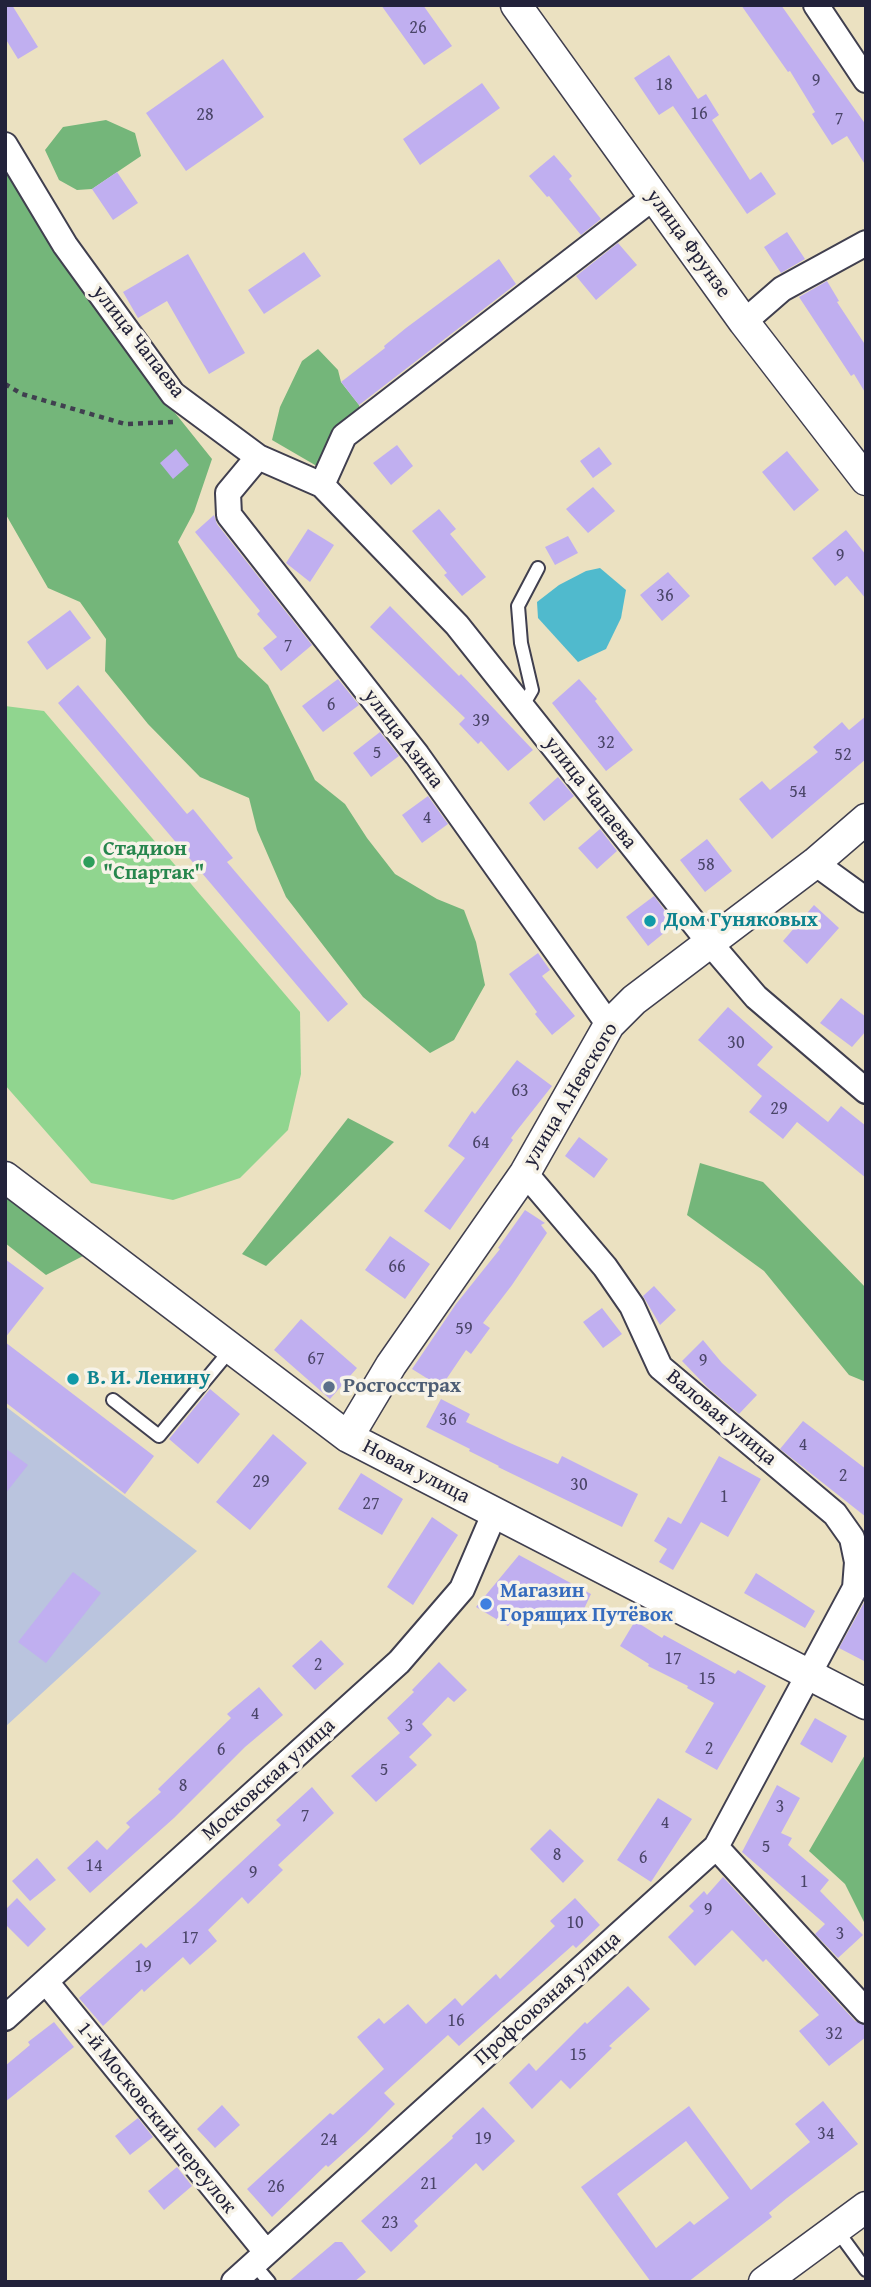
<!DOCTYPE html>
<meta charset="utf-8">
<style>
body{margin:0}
#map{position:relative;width:871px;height:2287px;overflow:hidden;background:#ebe1c1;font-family:"Gentium Book Plus",serif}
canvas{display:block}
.frame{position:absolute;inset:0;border:7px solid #22223b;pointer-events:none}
</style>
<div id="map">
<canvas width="871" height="2287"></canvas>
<div class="frame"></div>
</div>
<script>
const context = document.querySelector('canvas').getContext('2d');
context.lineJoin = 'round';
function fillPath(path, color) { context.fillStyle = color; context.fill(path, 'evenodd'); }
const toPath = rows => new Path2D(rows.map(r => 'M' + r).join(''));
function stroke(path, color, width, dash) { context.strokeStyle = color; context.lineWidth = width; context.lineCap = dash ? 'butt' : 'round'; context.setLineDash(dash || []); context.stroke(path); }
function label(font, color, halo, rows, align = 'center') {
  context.font = font + ' "Gentium Book Plus",serif'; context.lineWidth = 7; context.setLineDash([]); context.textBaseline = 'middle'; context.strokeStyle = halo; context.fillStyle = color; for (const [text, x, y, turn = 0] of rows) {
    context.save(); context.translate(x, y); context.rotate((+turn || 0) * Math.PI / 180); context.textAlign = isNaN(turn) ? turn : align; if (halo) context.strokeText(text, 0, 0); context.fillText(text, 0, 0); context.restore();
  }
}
const industrial = toPath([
 [5,1406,197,1551,5,1727]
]);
const green = toPath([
 [5,706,44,711,300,1012,301,1074,288,1130,240,1178,173,1200,91,1183,5,1085]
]);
const forest = toPath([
 [106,120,135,133,141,156,92,189,77,190,59,180,45,150,63,127],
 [5,170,139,368,212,459,194,512,178,542,238,657,268,685,315,780,345,804,367,838,395,874,437,899,464,910,476,942,485,985,454,1040,430,1053,363,997,286,897,257,830,249,798,200,777,148,724,105,671,106,639,80,602,48,588,5,513],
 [318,349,338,370,341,382,359,405,362,422,327,472,272,440,280,407,302,361],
 [348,1118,394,1142,266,1266,242,1254],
 [700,1163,763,1182,866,1288,866,1382,849,1375,764,1271,687,1215],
 [5,1194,83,1256,46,1275,5,1243],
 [866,1753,866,1926,845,1884,809,1851]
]);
const water = toPath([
 [600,568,626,590,621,618,606,649,578,662,538,618,537,602,559,585,586,571]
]);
const building = toPath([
 [5,5,12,5,38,47,18,59,5,38],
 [381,5,423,5,452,46,424,65],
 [741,5,781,5,866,125,866,166,847,136,832,145,812,114,815,112,790,71,788,72],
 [669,55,698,99,706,94,719,115,712,120,750,180,761,172,776,194,747,214,673,106,659,115,634,78],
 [223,59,264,117,186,171,146,113],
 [482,83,500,108,420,165,403,139],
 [554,155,572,176,569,179,601,219,581,235,549,196,547,197,529,176],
 [117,172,138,203,113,220,92,189],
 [787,232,805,259,781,273,764,247],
 [618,243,637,265,596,300,576,276],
 [304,252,321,276,264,314,248,290],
 [188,254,245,353,209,374,167,301,138,318,123,292],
 [499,259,516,284,359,405,341,382,385,348,384,346,406,328],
 [827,281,839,301,837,302,866,346,866,394,854,374,851,376,799,297],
 [397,445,413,466,391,485,373,463],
 [599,447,612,464,593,478,580,461],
 [176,449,189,465,173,479,160,463],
 [787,451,819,490,794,511,762,472],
 [593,487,615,511,588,533,566,509],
 [439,509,456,529,450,534,486,577,462,596,444,575,447,573,412,531],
 [214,515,217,524,312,645,281,671,263,648,277,637,257,614,260,611,195,532],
 [308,529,334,545,310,582,286,563],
 [846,530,866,555,866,599,847,576,835,586,812,558],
 [568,536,578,553,555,565,545,547],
 [668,572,690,596,662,621,640,595],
 [390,606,459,676,461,674,533,750,508,771,481,741,478,744,459,724,465,718,370,627],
 [70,610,91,638,47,670,27,642],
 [338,679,359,705,323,732,302,706],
 [579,679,597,699,595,701,633,750,606,771,552,703],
 [78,685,187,814,193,809,233,858,227,862,348,1004,328,1022,58,703],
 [866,716,866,759,772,839,739,799,762,781,770,790,818,752,813,747,842,722,849,730],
 [380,732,399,756,371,777,353,753],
 [558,777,574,796,544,821,529,803],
 [428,796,448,824,422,843,402,815],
 [600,829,617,851,597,869,578,848],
 [707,839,732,871,705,892,680,860],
 [654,896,675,924,648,946,626,917],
 [814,905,839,928,807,964,783,941],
 [538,953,550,970,542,976,575,1016,552,1035,535,1014,537,1012,509,974],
 [841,998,866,1017,866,1031,852,1047,820,1023],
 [728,1007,773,1047,757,1065,828,1122,841,1106,866,1126,866,1178,797,1122,783,1139,749,1112,762,1096,698,1040],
 [517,1060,552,1086,511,1138,513,1140,450,1230,424,1211,465,1158,448,1146,472,1111,475,1114],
 [579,1137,608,1159,594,1178,565,1156],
 [525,1210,545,1223,541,1225,547,1233,512,1285,483,1323,490,1328,471,1354,466,1350,441,1387,412,1369,456,1304,500,1249,498,1248],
 [390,1236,430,1264,405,1299,365,1270],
 [5,1259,44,1288,5,1338],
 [654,1286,676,1310,660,1325,643,1296],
 [602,1308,622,1334,603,1348,583,1322],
 [301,1319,357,1368,330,1399,274,1350],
 [703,1340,722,1363,757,1395,739,1414,708,1388,682,1361],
 [5,1342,154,1456,125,1494,5,1402],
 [210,1389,240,1414,198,1464,169,1439],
 [441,1399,470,1414,466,1422,510,1443,558,1464,562,1456,638,1494,622,1527,498,1467,499,1466,469,1451,470,1449,426,1427],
 [803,1421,866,1469,866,1517,780,1449],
 [273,1434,307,1463,250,1530,216,1502],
 [5,1448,28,1465,5,1494],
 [719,1456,761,1479,728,1537,701,1522,673,1570,659,1562,667,1549,654,1541,668,1517,681,1524],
 [361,1473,403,1499,382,1535,338,1509],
 [432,1517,458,1535,413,1605,387,1587],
 [519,1555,591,1594,577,1624,548,1609,542,1623,521,1610,508,1626,476,1607],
 [73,1572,101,1593,46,1663,18,1642],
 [756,1573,815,1611,805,1628,744,1593],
 [866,1599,866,1662,839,1648],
 [635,1621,662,1638,664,1635,735,1674,738,1670,766,1686,717,1770,685,1752,714,1703,687,1688,688,1686,648,1666,649,1664,620,1646],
 [321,1640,344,1664,315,1690,292,1666],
 [439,1662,467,1690,454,1702,448,1697,422,1724,432,1735,409,1757,417,1765,376,1802,351,1776,400,1733,387,1718,414,1692,412,1690],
 [259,1687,283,1715,245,1747,174,1818,90,1893,67,1868,97,1840,107,1850,130,1827,126,1823,161,1792,158,1789,231,1718,227,1714],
 [815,1718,847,1736,832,1763,800,1744],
 [777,1785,800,1798,781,1833,792,1838,788,1845,829,1880,820,1891,863,1935,838,1958,815,1934,825,1924,742,1852],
 [312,1787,334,1813,278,1865,283,1870,248,1904,242,1897,208,1930,217,1941,190,1965,183,1957,144,1992,142,1989,103,2026,79,1998,141,1943,146,1948,195,1905,281,1825,276,1820],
 [658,1798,692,1819,651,1882,617,1860],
 [550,1829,584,1861,563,1883,530,1849],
 [37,1858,56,1880,30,1901,12,1881],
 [723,1877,855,2021,866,2025,866,2037,829,2066,799,2031,819,2015,766,1959,763,1962,732,1930,695,1966,668,1937,694,1911,689,1906,704,1891,707,1895],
 [17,1898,46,1929,28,1947,5,1924,5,1910],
 [575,1898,600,1925,576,1948,573,1945,459,2046,448,2035,384,2093,395,2104,366,2133,328,2167,326,2165,272,2217,247,2189,330,2113,333,2115,384,2069,357,2037,379,2018,384,2024,408,2004,426,2024,455,1998,462,2006,496,1974,500,1979,555,1926,550,1921],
 [628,1986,650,2009,609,2046,612,2048,570,2089,561,2080,532,2109,509,2083,529,2063,536,2071,585,2022,587,2024],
 [54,2022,74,2047,5,2102,5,2066,30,2045,28,2042],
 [823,2101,858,2144,787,2198,769,2213,772,2217,688,2282,651,2282,581,2187,689,2106,751,2190,810,2142,795,2124],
 [686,2141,729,2198,694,2225,690,2221,656,2248,617,2194],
 [222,2105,240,2125,215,2148,197,2129],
 [483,2107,515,2141,483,2171,476,2163,414,2221,418,2226,391,2252,361,2221,453,2138,452,2136],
 [138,2118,153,2137,130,2155,115,2136],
 [177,2167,192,2186,164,2210,148,2191],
 [335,2242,342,2242,366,2272,354,2282,288,2282]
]);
const path = toPath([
 [5,384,22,394,125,424,174,422]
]);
const service = toPath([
 [522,707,532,690,521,643,518,606,538,568],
 [113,1400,159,1436,232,1348],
 [836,2229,866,2270],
 [253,2263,269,2282]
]);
const minor = toPath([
 [816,5,866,80],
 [5,145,65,245,173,394,258,457,322,485,457,625,709,942,756,997,866,1091],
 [744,322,782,289,866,243],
 [258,457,228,493,229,515,417,755,609,1025],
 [322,485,344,436,654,197],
 [815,863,866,900],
 [716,1847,866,2011],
 [47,1983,266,2252],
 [5,2018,399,1662,462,1589,495,1512],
 [234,2282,716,1847,855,1588,857,1562,852,1538,835,1514,660,1367,632,1306,605,1267,525,1173]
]);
const tertiary = toPath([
 [516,5,744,322,866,480],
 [5,1177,348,1437,866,1704],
 [348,1437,391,1365,525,1173,609,1025,634,1000,815,863,866,819],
 [764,2282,866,2207]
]);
const markers = [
 [89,862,7,"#2e9e5b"],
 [650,921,7,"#0f9aa8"],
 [73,1379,7,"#0f9aa8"],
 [329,1387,7,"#5c6f8a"],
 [486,1604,7,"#3f7fe0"]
];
const numberNames = [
 ["26",418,28],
 ["9",816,81],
 ["18",664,85],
 ["16",699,114],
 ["28",205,115],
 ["7",839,119],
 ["9",840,556],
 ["36",665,596],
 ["7",288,646],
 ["6",331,705],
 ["39",481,721],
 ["32",606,743],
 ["5",377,753],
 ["52",843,755],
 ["54",798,792],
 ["4",427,818],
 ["58",706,865],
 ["30",736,1043],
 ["63",520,1091],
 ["29",779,1109],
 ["64",481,1143],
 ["66",397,1267],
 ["59",464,1329],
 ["67",316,1359],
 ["9",703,1361],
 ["36",448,1420],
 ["4",803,1445],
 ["2",843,1476],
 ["29",261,1482],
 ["30",579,1485],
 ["1",724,1497],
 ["27",371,1504],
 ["17",673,1659],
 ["2",318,1665],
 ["15",707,1679],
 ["4",255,1714],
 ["3",409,1726],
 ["2",709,1749],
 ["6",221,1750],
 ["5",384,1770],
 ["8",183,1786],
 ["3",780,1807],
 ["7",305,1816],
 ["4",665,1823],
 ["5",766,1847],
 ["8",557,1855],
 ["6",643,1858],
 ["14",94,1866],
 ["9",253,1873],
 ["1",804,1882],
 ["9",708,1910],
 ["10",575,1923],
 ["3",840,1934],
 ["17",190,1938],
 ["19",143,1967],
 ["16",456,2021],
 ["32",834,2034],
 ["15",578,2055],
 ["34",826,2134],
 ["19",483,2139],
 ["24",329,2140],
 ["21",429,2184],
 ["26",276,2187],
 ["23",390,2223]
];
const streetNames = [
 ["улица Фрунзе",688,244,54],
 ["улица Чапаева",138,342,52],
 ["улица Азина",403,739,53],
 ["улица Чапаева",590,793,52],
 ["улица А.Невского",571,1095,-59],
 ["Валовая улица",721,1418,40],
 ["Новая улица",416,1472,27],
 ["Московская улица",269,1780,-42],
 ["Профсоюзная улица",548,1999,-42],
 ["1-й Московский переулок",156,2118,51]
];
const leisureNames = [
 ["Стадион",103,850],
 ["\"Спартак\"",103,874]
];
const cultureNames = [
 ["Дом Гуняковых",664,921],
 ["В. И. Ленину",87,1379]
];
const serviceNames = [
 ["Росгосстрах",343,1387]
];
const shopNames = [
 ["Магазин",500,1592],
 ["Горящих Путёвок",500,1616]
];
fillPath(industrial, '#bac4de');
fillPath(green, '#90d58f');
fillPath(forest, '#74b67a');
fillPath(water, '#50bacd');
fillPath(building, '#c0aff0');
stroke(service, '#403f4f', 16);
stroke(minor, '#403f4f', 28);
stroke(tertiary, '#403f4f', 33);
stroke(path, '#403f4f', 4.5, [5, 5]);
stroke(service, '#fff', 12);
stroke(minor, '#fff', 24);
stroke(tertiary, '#fff', 30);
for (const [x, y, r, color] of markers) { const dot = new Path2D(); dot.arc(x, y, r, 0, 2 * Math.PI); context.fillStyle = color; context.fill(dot); stroke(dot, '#f7f3e8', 2.5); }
label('18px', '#4a4568', null, numberNames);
label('21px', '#22223b', '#f7f3e8', streetNames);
label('bold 21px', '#27864d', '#f7f3e8', leisureNames, 'left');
label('bold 21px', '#0d838f', '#f7f3e8', cultureNames, 'left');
label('bold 21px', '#4e5e75', '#f7f3e8', serviceNames, 'left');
label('bold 21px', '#366cbe', '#f7f3e8', shopNames, 'left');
</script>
